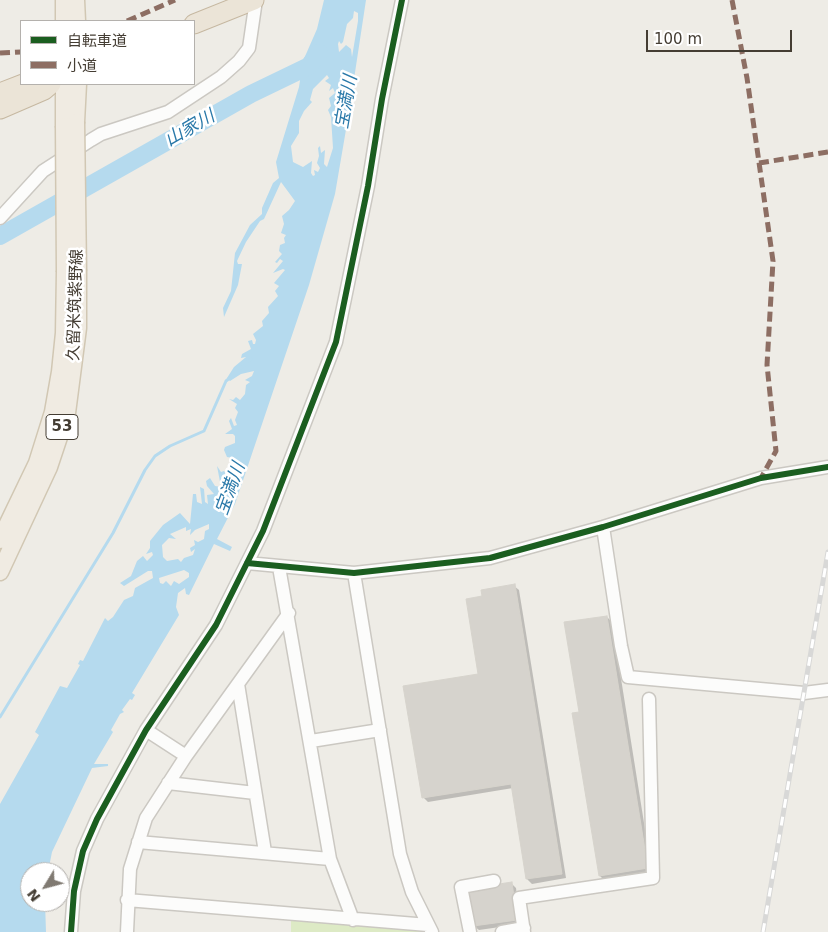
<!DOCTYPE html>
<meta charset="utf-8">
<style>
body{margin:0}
#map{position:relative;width:828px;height:932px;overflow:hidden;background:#eeece6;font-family:"DejaVu Sans","Noto Sans JP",sans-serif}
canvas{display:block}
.legend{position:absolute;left:20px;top:20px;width:175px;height:65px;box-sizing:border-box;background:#fff;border:1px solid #b4b1ad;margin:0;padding:6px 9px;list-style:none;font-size:15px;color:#443d33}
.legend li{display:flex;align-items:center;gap:10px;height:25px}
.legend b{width:25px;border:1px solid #b4b1ad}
.north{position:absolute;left:20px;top:862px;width:50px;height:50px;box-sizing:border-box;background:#fff;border:1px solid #b4b1ad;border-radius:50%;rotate:233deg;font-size:14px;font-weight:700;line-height:20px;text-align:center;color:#443d33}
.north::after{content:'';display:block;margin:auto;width:18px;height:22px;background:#807a72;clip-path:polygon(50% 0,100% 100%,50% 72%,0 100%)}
.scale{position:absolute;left:646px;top:30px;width:146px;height:22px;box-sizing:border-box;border:2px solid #443d33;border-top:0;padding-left:6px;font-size:15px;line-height:18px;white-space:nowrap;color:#443d33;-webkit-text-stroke:4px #fff;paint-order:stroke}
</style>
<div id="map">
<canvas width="828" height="932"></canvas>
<ul class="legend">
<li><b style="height:6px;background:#1b5e20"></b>自転車道</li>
<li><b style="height:6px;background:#8d6e63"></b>小道</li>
</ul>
<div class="north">N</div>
<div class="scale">100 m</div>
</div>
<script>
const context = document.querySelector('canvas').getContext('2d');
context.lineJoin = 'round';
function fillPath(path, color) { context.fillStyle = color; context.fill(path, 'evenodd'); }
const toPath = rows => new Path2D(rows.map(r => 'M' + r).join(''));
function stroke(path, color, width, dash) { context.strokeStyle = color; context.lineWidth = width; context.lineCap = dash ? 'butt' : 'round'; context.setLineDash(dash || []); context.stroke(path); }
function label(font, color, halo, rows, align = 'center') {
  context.font = font + ' "DejaVu Sans","Noto Sans JP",sans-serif'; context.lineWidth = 5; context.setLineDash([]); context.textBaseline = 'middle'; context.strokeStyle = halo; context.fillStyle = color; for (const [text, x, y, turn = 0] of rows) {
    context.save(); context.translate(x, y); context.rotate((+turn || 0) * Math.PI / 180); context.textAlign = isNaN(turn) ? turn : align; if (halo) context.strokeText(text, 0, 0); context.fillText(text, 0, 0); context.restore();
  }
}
const green = toPath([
 [291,915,417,924,421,932,291,932]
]);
const water = toPath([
 [324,0,366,0,349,112,335,194,309,285,235,504,217,539,232,547,230,551,214,544,189,595,186,594,185,588,178,593,176,607,179,615,132,693,135,695,132,700,130,699,122,710,124,712,120,714,111,730,113,732,94,764,108,764,108,766,92,768,52,852,48,872,30,872,30,902,45,902,46,932,0,932,0,804,39,735,35,732,60,686,67,688,80,665,78,664,80,660,83,661,105,618,108,621,113,617,124,600,133,596,135,588,153,578,152,571,148,571,124,586,120,583,131,576,137,561,143,556,147,561,153,555,152,552,146,554,150,548,150,541,163,525,180,513,190,524,193,494,196,494,197,502,202,504,200,487,204,489,205,502,208,504,207,495,214,494,207,486,206,481,210,478,215,486,221,487,217,466,221,472,224,471,226,474,227,470,230,471,228,466,233,458,227,457,224,450,225,447,235,443,235,436,233,434,225,434,232,429,229,421,231,418,234,426,237,425,235,420,238,412,235,408,237,404,229,399,233,400,236,397,240,400,245,394,246,385,250,382,245,380,252,376,254,371,241,374,230,381,227,378,234,367,246,357,241,358,242,354,251,349,248,341,252,340,253,344,255,344,256,340,253,334,263,326,262,321,269,313,268,307,278,296,275,291,279,286,274,283,285,270,283,269,273,273,283,261,280,259,277,263,275,262,282,254,279,251,280,245,285,243,284,238,286,235,281,233,284,224,282,216,289,210,295,201,281,182,264,219,260,221,246,242,237,261,238,264,242,264,238,285,224,317,223,308,231,291,235,253,250,225,262,214,262,208,273,183,279,178,276,162,299,87,303,61,317,29],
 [354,11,358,13,358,21,352,57,351,49,346,45,339,52,338,44,339,41,341,44,343,42,347,24,353,18],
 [327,75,329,78,325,81,331,85,329,91,333,88,335,93,329,98,331,106,328,110,331,117,333,148,327,167,324,164,325,150,321,153,320,146,318,148,319,156,317,163,320,168,318,172,314,170,315,175,313,176,311,173,312,161,303,167,293,162,291,146,299,133,299,121,304,111,312,102,310,100,313,89],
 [209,524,209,529,205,531,204,539,198,542,194,540,195,545,190,548,191,552,195,549,193,555,184,558,181,562,178,559,167,561,163,557,162,545,169,538,176,539,170,534,186,527,186,531,191,529,190,535,195,530],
 [184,570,189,573,189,577,179,584,174,581,171,586,166,581,163,584,160,583,159,578]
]);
const shadow = toPath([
 [514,586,519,590,566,878,532,884,527,879,513,788,428,802,423,797,479,675,483,597],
 [607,617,612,622,652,873,604,880,600,876,580,713],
 [511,883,516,888,521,924,479,930,474,926]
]);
const stream = toPath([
 [241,368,251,359],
 [0,717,113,533,145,470,155,456,170,446,204,431,226,381,231,377]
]);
const river = toPath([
 [0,236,251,94,309,66,319,53]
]);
const building = toPath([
 [515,584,562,874,526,879,511,784,422,798,403,686,478,674,466,599,482,596,481,590,515,584],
 [607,616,648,868,599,876,572,713,579,712,564,622,607,616],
 [512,882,517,920,473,926,467,889,512,882]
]);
const minor = toPath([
 [0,218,43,171,91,140,101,134,168,112,221,77,239,61,249,48,256,0],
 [603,527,621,646,628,677,804,693,828,690],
 [247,563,354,573,490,558,603,527,761,478,828,467],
 [279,567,330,859,353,920],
 [354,573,400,854,412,892,432,932],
 [238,684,265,852],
 [146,730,186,756],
 [311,741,380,730],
 [168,783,255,793],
 [138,842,330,859],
 [127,900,428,925],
 [71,932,74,891,83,851,97,819,146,730,216,625,263,531,336,342,368,186,382,99,402,0],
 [127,932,130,869,146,818,186,756,289,613],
 [470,932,461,887,494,881],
 [502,932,524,928],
 [524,932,519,898,653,878,649,699]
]);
const major = toPath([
 [64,0,64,21],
 [76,0,77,21],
 [76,122,78,84],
 [64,126,64,84],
 [0,540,37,463,53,412,60,372,64,333,65,272],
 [0,572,49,467,67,413,78,328,78,271]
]);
const highway = toPath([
 [194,24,254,0],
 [0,93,23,84],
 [0,109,44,90,51,84]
]);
const rail = toPath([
 [763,932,828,552]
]);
const majorBridge = toPath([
 [76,122,78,271],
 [64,126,65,272]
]);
const quiet = toPath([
 [732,0,747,78,773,261,767,365,776,451,761,478],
 [127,21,175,0],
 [0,53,21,52],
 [759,163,828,152]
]);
const cycleway = toPath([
 [247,563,354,573,490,558,603,527,761,478,828,467],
 [71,932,74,891,83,851,97,819,146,730,216,625,263,531,336,342,368,186,382,99,402,0]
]);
const shields = [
 [62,427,32]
];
const shieldNames = [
 ["53",62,427]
];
const streetNames = [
 ["久留米筑紫野線",76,305,-88]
];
const waterNames = [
 ["宝満川",347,102,-80],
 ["山家川",190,129,-30],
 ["宝満川",231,489,-70]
];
fillPath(green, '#ddeac5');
fillPath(water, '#b5daee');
fillPath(shadow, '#0003');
stroke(stream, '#b5daee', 3);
stroke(river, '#b5daee', 18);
fillPath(building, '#d6d3cd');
stroke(building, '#d6d3cc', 1);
stroke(minor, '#cbc8c2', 15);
stroke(major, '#d1c7b3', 19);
stroke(highway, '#c6b8a1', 21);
stroke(minor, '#fcfcfb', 12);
stroke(major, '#f0ebe2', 16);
stroke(highway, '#ebe4d7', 19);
stroke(rail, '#d8d8d7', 5);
stroke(rail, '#fff', 3, [9]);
stroke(majorBridge, '#d1c7b3', 19, []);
stroke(majorBridge, '#f0ebe2', 16);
stroke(quiet, '#8d6e63', 5, [10, 5]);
stroke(cycleway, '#1b5e20', 6);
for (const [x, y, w] of shields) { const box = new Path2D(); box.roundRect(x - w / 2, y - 12.5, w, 25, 4); context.fillStyle = '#fff'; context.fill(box); stroke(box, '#443d33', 1); }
label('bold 15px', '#443d33', null, shieldNames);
label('16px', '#443d33', '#fff', streetNames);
label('italic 18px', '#2a79a9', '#fff', waterNames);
</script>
